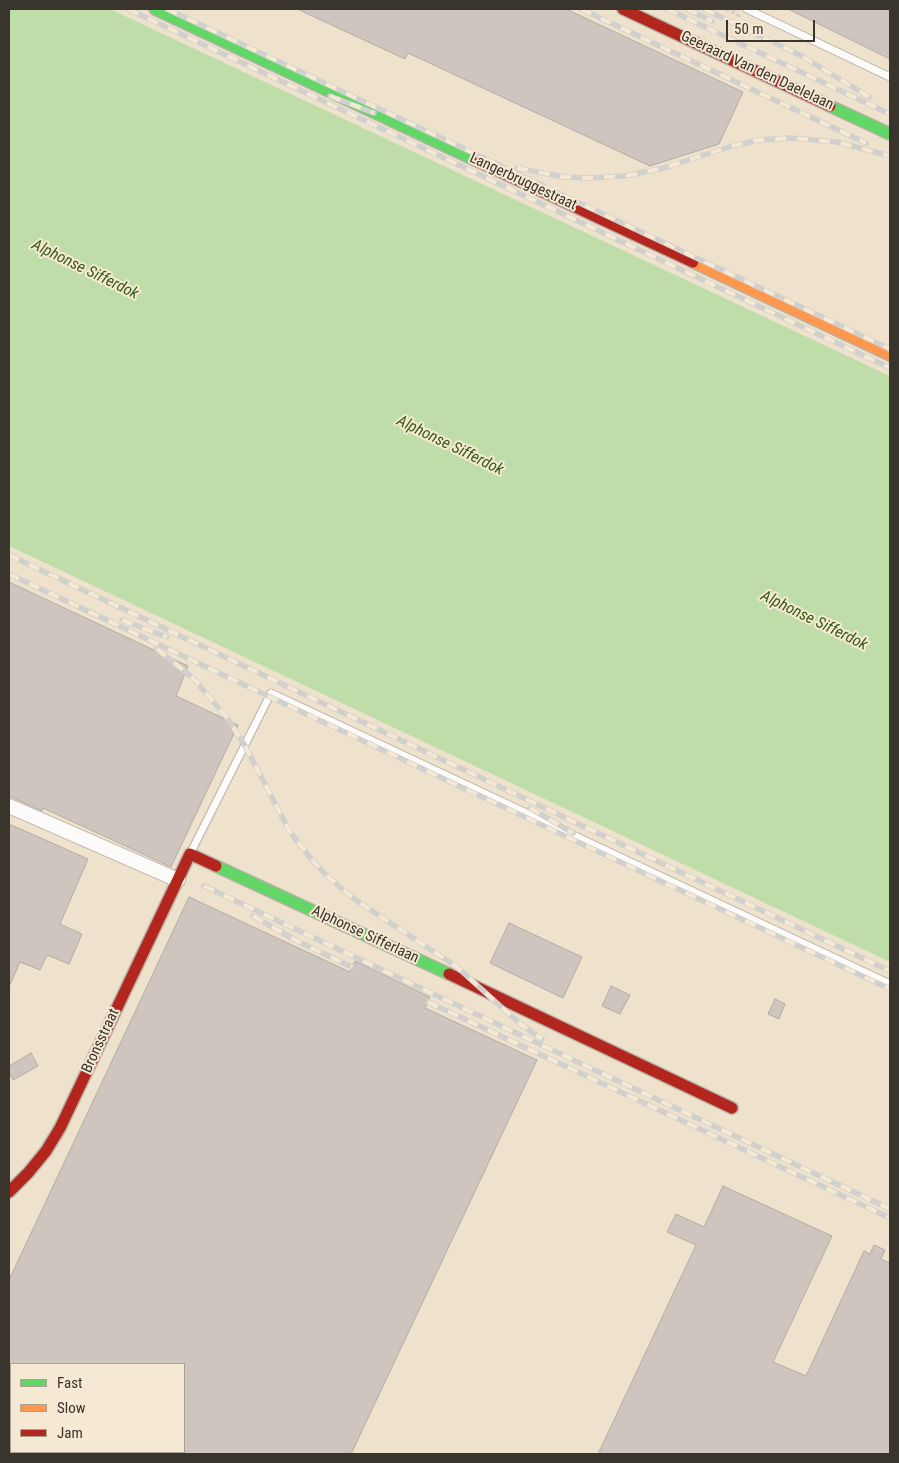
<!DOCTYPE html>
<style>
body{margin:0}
#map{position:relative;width:899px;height:1463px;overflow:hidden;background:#eee7db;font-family:"Roboto Condensed",sans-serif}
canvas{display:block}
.frame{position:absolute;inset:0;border:10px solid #39342c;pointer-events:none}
.legend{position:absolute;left:10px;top:1363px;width:175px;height:90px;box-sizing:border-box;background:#f6e9d3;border:1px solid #aaa190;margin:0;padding:6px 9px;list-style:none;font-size:15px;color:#39342c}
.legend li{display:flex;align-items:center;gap:10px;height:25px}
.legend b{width:25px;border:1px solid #aaa190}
.scale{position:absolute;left:726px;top:20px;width:89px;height:22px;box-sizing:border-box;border:2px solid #39342c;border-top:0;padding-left:6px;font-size:15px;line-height:18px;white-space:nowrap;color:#39342c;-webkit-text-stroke:4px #f6e9d3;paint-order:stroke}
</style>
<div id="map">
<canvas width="899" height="1463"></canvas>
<div class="frame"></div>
<ul class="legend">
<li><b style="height:6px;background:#63d668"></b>Fast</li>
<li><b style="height:6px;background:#ff974d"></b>Slow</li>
<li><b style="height:6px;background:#b3261e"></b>Jam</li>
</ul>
<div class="scale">50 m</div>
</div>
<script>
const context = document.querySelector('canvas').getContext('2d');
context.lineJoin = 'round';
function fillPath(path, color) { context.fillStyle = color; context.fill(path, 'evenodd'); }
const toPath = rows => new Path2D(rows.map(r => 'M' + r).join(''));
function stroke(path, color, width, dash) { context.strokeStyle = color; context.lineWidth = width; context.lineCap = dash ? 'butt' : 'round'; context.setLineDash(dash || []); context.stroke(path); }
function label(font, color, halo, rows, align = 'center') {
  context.font = font + ' "Roboto Condensed",sans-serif'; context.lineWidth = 4; context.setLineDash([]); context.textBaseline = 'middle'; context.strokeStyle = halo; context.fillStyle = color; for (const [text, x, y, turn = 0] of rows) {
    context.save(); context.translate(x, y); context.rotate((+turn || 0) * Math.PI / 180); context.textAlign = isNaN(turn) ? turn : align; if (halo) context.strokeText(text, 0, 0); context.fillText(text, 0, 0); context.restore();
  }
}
const built = toPath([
 [110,9,890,9,890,376,424,157],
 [9,546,890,962,890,1454,9,1454],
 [11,1364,184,1364,184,1452,11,1452]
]);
const water = toPath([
 [9,9,110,9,890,376,890,962,9,546]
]);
const building = toPath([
 [297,9,566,9,743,92,719,144,650,166,408,53,405,59,297,9],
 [788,9,890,9,890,59,788,9],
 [9,582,188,666,176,696,238,725,171,867,43,808,42,811,9,796,9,582],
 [9,824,88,859,60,924,82,934,69,964,47,955,40,970,20,962,9,987,9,824],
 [189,897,350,972,355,961,430,997,425,1008,537,1060,351,1454,184,1454,184,1364,9,1364,9,1280,189,897],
 [509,923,582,957,563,998,490,963,509,923],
 [611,986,630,995,620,1014,602,1006,611,986],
 [775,999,785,1004,779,1019,768,1014,775,999],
 [31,1053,38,1066,13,1080,9,1072,9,1066,31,1053],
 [723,1186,832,1236,773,1362,806,1376,864,1251,870,1254,874,1245,885,1250,881,1259,890,1263,890,1454,598,1454,696,1245,667,1232,676,1214,704,1227,723,1186]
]);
const path = toPath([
 [724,9,733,13],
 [735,9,733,13,741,17]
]);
const lane = toPath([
 [747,9,890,77],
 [191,852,271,693,890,984]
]);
const street = toPath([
 [9,806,178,880]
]);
const fast = toPath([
 [155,9,475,160],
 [830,106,890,134],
 [216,866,449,974]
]);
const slow = toPath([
 [693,262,890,355]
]);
const jam = toPath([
 [623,9,830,106],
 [475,160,693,262],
 [449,974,732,1108],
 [9,1192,28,1173,46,1151,60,1128,190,854,216,866]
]);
const rail = toPath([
 [128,9,890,368],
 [167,9,890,349],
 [581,9,866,143],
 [667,9,890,114],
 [687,9,712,21],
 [704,9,800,55,869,97],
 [330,96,374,113],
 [517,168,564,177,589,178,624,176,664,168,732,146,759,140,791,138,837,142,890,156],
 [9,555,890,971],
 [9,574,890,989],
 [122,620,167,637],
 [157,649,193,678,228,719,245,746,290,832,313,861,327,876,357,901,457,967,519,1023,542,1039],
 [530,808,573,833],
 [204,886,890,1209],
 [253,916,299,942,352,967],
 [428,1002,890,1218]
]);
const streetNames = [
 ["Geeraard Van den Daelelaan",757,71,25],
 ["Langerbruggestraat",523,182,25],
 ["Alphonse Sifferlaan",365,935,25],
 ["Bronsstraat",101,1041,-65]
];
const waterNames = [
 ["Alphonse Sifferdok",85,270,26],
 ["Alphonse Sifferdok",450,446,26],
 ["Alphonse Sifferdok",814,621,26]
];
fillPath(built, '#efe2cd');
fillPath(water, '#bfdda8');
fillPath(building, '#cdc5be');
stroke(building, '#b4ada5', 1);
stroke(lane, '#b6b1a7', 9);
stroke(street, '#b6b1a7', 16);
stroke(fast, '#b6b1a7', 14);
stroke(slow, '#b6b1a7', 14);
stroke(jam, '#b6b1a7', 14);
stroke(path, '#cdcac7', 2, [5, 2.5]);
stroke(lane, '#fcfbfa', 7);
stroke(street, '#fcfbfa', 14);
stroke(fast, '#63d668', 11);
stroke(slow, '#ff974d', 11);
stroke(jam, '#b3261e', 11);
stroke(rail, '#d2d0cd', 5.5);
stroke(rail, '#f6e9d3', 4, [11]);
label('15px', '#39342c', '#f6e9d3', streetNames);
label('italic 16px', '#345c15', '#f6e9d3', waterNames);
</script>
